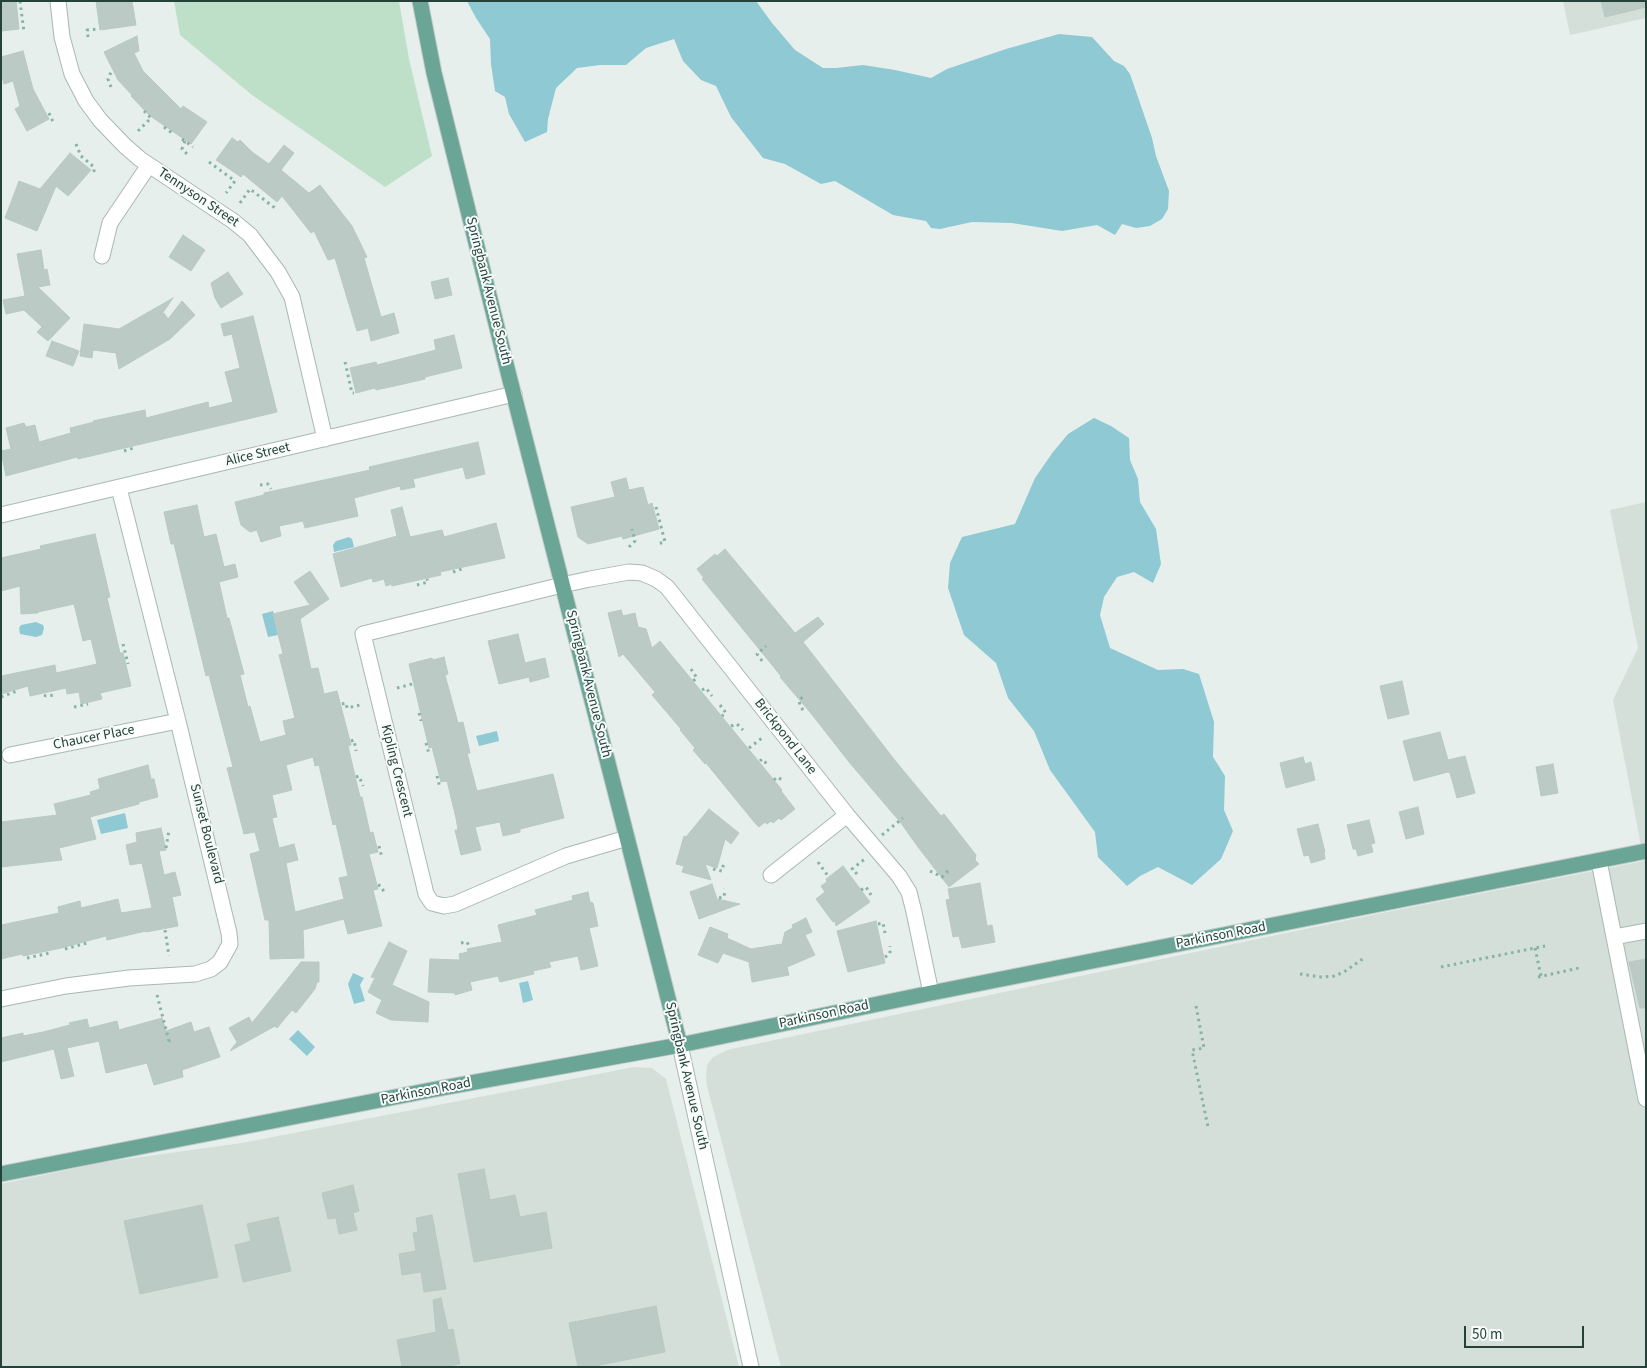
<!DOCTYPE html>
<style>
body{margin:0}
#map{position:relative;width:1647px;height:1368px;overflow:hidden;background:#e6efeb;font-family:"Source Sans 3",sans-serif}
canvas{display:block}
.frame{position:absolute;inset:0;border:2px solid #24423a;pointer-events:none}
.scale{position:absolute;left:1464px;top:1326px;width:120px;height:22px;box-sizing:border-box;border:2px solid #24423a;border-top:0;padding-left:6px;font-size:15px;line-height:18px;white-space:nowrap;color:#24423a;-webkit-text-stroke:4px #f7fbf9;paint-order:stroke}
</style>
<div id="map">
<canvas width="1647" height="1368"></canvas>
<div class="frame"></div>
<div class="scale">50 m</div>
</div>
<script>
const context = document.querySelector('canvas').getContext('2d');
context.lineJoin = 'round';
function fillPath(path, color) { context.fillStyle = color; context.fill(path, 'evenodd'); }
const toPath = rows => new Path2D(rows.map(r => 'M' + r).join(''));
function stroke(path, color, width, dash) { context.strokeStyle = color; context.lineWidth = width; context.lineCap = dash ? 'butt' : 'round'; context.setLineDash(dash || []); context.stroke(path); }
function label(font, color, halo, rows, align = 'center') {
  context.font = font + ' "Source Sans 3",sans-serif'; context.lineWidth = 4; context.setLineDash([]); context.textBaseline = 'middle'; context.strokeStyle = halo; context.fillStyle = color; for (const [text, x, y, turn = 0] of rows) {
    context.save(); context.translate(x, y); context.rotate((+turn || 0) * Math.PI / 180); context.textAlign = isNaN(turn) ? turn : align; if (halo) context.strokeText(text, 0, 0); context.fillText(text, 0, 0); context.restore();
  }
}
const built = toPath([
 [1563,1,1646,1,1646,18,1570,35],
 [1646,502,1646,1367,781,1367,707,1086,706,1079,707,1065,713,1057,727,1050,1377,914,1644,861,1613,700,1638,648,1610,510],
 [634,1067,652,1068,666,1079,739,1367,1,1367,1,1184,105,1162,242,1143]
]);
const green = toPath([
 [174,1,399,1,409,59,432,156,385,187,252,95,180,35]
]);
const water = toPath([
 [467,1,756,1,772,23,795,50,823,68,836,68,863,65,895,70,931,78,947,69,1006,49,1059,34,1092,37,1114,61,1124,66,1130,74,1152,138,1156,156,1169,191,1168,209,1162,219,1150,226,1136,228,1122,224,1115,235,1097,225,1062,231,1012,223,972,222,940,229,931,228,926,221,893,215,835,181,821,184,785,164,763,158,731,117,716,86,701,80,683,61,674,39,646,48,626,65,600,65,577,68,556,88,548,119,547,132,525,142,509,114,505,97,495,91,491,64,490,39,476,18],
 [1094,418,1111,426,1129,438,1130,460,1138,479,1140,502,1156,529,1161,564,1153,583,1134,572,1117,577,1104,597,1100,615,1110,648,1158,670,1183,669,1199,674,1214,722,1213,757,1225,776,1224,810,1233,831,1221,859,1192,885,1158,867,1140,876,1127,886,1098,857,1095,832,1050,770,1034,731,1008,698,996,663,964,635,948,588,950,563,962,537,1015,524,1035,478,1053,452,1068,434],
 [349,537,352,539,354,547,334,552,333,545,336,541],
 [273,611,278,635,268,637,262,614],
 [36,622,43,625,44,628,42,635,36,637,20,634,19,628,21,625],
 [497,731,499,741,479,746,476,736],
 [125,813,128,828,101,834,97,820],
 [353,973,364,978,360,985,365,1001,354,1004,348,984],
 [528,981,533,1000,523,1003,519,983],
 [298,1030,315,1047,307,1056,289,1039]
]);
const building = toPath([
 [1,1,16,1,19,29,1,31,1,1],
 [96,1,132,1,136,25,100,30,96,1],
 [1601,1,1646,1,1646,7,1605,17,1601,1],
 [137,36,139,51,134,53,143,71,181,109,183,106,207,122,191,144,149,115,131,96,132,95,118,80,104,52,137,36],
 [23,51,33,89,49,119,27,131,15,109,20,106,13,81,4,84,1,73,1,57,23,51],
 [232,138,238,142,240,140,252,152,269,164,284,145,294,153,281,170,309,193,320,185,352,226,367,257,364,258,381,317,394,313,399,333,371,341,368,328,357,331,335,258,328,260,314,231,311,233,282,196,277,202,243,174,241,177,216,160,232,138],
 [70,153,91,170,68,196,56,186,37,231,5,218,19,181,40,189,70,153],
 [183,235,205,250,191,271,169,257,183,235],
 [41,250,44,270,47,269,50,285,38,287,70,318,48,341,37,332,42,327,24,310,6,314,3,300,25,296,17,254,41,250],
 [228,272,243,294,221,308,215,298,211,283,228,272],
 [448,278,452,295,435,299,431,282,448,278],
 [173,298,162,314,164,313,168,319,182,301,195,315,170,339,119,369,116,353,93,350,92,358,80,356,84,324,119,329,173,298],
 [253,316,277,412,78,459,77,457,6,476,1,451,11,449,6,428,24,423,26,427,35,425,39,442,71,433,70,428,94,422,93,421,145,410,146,418,208,402,209,408,233,402,225,372,240,368,232,334,224,336,221,324,253,316],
 [454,335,462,368,425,377,425,379,399,385,376,390,375,388,356,393,350,368,376,362,377,365,436,350,434,340,454,335],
 [52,341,79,351,73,366,46,356,52,341],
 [478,442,485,474,466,479,463,467,413,479,415,487,401,490,400,486,354,498,358,516,305,528,303,521,279,526,281,536,261,542,257,530,250,532,241,525,235,502,264,495,264,493,370,470,369,467,478,442],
 [626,478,629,490,643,487,648,505,652,503,659,529,623,539,622,536,588,544,578,537,571,507,615,497,611,482,626,478],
 [197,505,204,537,216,534,224,567,235,564,238,577,219,582,227,618,229,618,244,674,240,675,248,707,250,706,260,742,286,735,283,721,295,718,279,655,283,654,273,614,310,605,294,582,310,571,329,599,300,619,311,669,318,668,324,694,337,691,351,745,348,746,360,797,362,797,370,833,373,832,378,852,369,854,378,889,373,890,382,926,348,934,344,919,303,930,304,958,270,959,269,920,265,920,250,854,260,851,255,832,244,834,227,768,233,767,209,675,206,676,174,544,171,544,164,512,197,505],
 [313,757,315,766,319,765,333,825,336,824,348,876,339,878,344,899,295,912,286,863,298,860,294,844,279,848,272,818,277,817,272,795,292,790,286,765,313,757],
 [402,507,410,537,442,530,444,537,496,523,505,558,440,572,441,575,392,586,391,584,386,586,384,579,373,582,372,578,341,587,333,554,397,536,391,510,402,507],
 [95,534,110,597,107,598,120,653,123,653,131,686,100,693,102,699,81,704,79,692,67,694,66,688,30,696,28,686,1,694,1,676,55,665,56,673,97,664,91,639,83,641,74,604,38,612,38,613,21,614,20,586,1,591,1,558,41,549,40,546,95,534],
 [725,549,795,633,818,617,824,624,803,642,897,763,941,816,944,814,976,855,975,860,979,864,949,887,918,847,901,823,849,762,810,712,791,690,780,677,781,676,702,579,704,578,697,569,715,554,717,556,725,549],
 [621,610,623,616,635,613,638,627,646,629,652,648,660,641,782,790,781,791,795,809,781,820,779,818,773,823,771,821,767,824,765,822,759,827,755,823,706,763,705,764,693,750,695,748,680,730,681,729,652,695,655,692,623,654,619,657,608,613,621,610],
 [518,634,525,663,545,658,549,677,530,682,529,677,499,684,488,641,518,634],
 [444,657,448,674,445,675,458,723,463,722,470,753,467,753,477,791,553,774,564,818,520,829,520,832,503,836,500,822,475,827,481,850,461,855,455,830,458,830,456,818,447,781,441,782,432,747,429,748,409,664,432,658,433,660,444,657],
 [1402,681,1409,714,1388,719,1380,686,1402,681],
 [1440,732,1448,760,1465,756,1475,793,1457,798,1450,773,1448,772,1414,781,1403,741,1440,732],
 [1303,757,1305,764,1311,762,1315,780,1286,788,1280,763,1303,757],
 [1553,764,1558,793,1541,796,1536,767,1553,764],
 [148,765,151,779,154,779,158,797,139,802,139,804,90,817,96,839,59,848,62,860,1,867,1,822,57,815,54,804,91,795,90,792,100,789,98,779,148,765],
 [1418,807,1424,834,1406,839,1399,812,1418,807],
 [709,809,739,833,731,844,725,839,717,868,705,864,711,880,682,872,684,866,676,864,684,836,686,837,709,809],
 [1369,820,1375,843,1371,844,1373,852,1358,856,1356,849,1353,849,1347,825,1369,820],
 [1318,824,1325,852,1324,852,1325,859,1311,863,1309,855,1304,856,1297,829,1318,824],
 [161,828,166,850,159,851,164,875,175,872,181,895,172,897,178,926,146,932,146,931,107,940,106,936,61,948,23,956,22,954,1,959,1,925,59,913,58,907,80,901,81,908,118,899,121,913,152,908,142,863,130,865,126,845,137,842,136,833,161,828],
 [843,866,870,902,836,926,835,921,833,922,816,899,825,892,821,886,827,882,826,879,843,866],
 [980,883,987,926,992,925,995,942,962,948,959,936,953,937,946,900,950,899,948,889,980,883],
 [712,884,717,899,740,904,699,919,690,892,712,884],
 [588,892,590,902,593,903,598,926,589,928,598,966,581,970,578,956,549,962,551,967,533,971,534,974,500,982,498,976,470,982,472,990,455,995,455,993,428,992,430,959,460,960,459,954,468,952,467,949,502,942,498,925,537,915,535,910,573,900,572,896,588,892],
 [806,918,812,932,805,935,815,955,787,967,789,975,752,982,749,962,723,953,718,963,698,955,710,927,728,934,727,938,751,949,782,944,785,932,793,928,792,925,806,918],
 [876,921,885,963,848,972,837,931,876,921],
 [389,942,407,951,392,985,429,1002,428,1022,391,1020,376,1013,382,1000,368,992,375,978,371,977,389,942],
 [1646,959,1646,1008,1640,1008,1629,962,1646,959],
 [301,962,319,962,319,982,317,982,315,989,296,1013,292,1010,277,1028,275,1026,230,1051,237,1042,229,1028,249,1017,252,1023,301,962],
 [162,1018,166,1031,191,1022,194,1032,209,1027,220,1057,182,1070,183,1077,154,1085,147,1063,106,1073,99,1041,67,1048,74,1076,61,1079,54,1049,1,1062,1,1038,23,1033,23,1036,43,1032,70,1025,69,1023,87,1019,89,1028,117,1021,119,1030,162,1018],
 [484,1169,490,1200,515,1195,520,1217,546,1212,552,1248,474,1262,458,1174,484,1169],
 [353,1185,359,1211,353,1213,357,1230,339,1234,336,1218,328,1219,322,1193,353,1185],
 [202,1205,218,1277,140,1294,124,1221,202,1205],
 [432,1215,446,1289,424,1292,421,1272,402,1275,399,1254,416,1251,413,1233,418,1232,416,1218,432,1215],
 [278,1217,291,1271,243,1282,235,1245,251,1241,247,1224,278,1217],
 [441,1298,448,1330,453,1329,460,1364,443,1367,402,1367,397,1340,436,1332,433,1300,441,1298],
 [656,1306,665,1352,590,1367,578,1367,569,1323,656,1306]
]);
const path = toPath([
 [20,1,24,32],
 [88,37,87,30,98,29],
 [111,87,108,79,112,70],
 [49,113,53,122],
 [164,127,172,133],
 [138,131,151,118,144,111],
 [182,139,193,147],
 [185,141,182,149,188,155],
 [76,144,81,156,94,167,94,171,92,175],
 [209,162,235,181,226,193],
 [240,203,250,189,275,208],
 [345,362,352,393,354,393],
 [124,451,134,448],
 [260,485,268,484,271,489],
 [656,507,665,542,657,544],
 [629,547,635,541,632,529],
 [453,572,462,569],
 [417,585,428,582,427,579],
 [123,644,128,664],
 [762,661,757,654,766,646],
 [691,669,697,678,693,681],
 [397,688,412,684],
 [702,690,706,688,712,696],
 [44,695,46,696,56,695],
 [1,697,17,691],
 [342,704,346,703,347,708,360,705],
 [720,705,726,713,722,716],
 [74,707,88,704],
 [803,710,800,706,799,700,804,696],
 [419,713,421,721],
 [731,726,737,724,743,730],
 [351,741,354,740,356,751],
 [426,743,429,754],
 [749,748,762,738],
 [760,761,762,759,768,765],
 [437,776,440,788],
 [356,777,359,776,363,786],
 [774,780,777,777,784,781],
 [882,835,903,818],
 [379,846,382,858],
 [166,848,169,830],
 [818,862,828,876],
 [713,869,722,871,724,862],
 [930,871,942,877,949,870],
 [857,874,852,869,866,858],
 [378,885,381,886,384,892],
 [861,890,866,887,871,895],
 [719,898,724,897,725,889],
 [878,924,883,923,885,933],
 [165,930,169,956],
 [461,943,467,942,469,946],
 [1535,948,1541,976],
 [65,949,87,943],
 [885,957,890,954,890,946],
 [27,958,50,953],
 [1441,967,1545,946],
 [1300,974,1321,977,1334,976,1344,972,1364,958],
 [1538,977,1579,968],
 [157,995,169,1041,166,1042],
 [1196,1006,1204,1048,1192,1050,1208,1127]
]);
const minor = toPath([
 [58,1,62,37,72,74,86,101,100,120,125,146,140,159,233,221,250,235,278,272,292,297,325,439],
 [102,256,110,223,149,165],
 [1,515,514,394],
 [10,755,178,721],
 [627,838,566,856,455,904,444,906,432,903,426,894,423,881,363,634,562,585,590,579,629,572,642,573,656,579,667,587,847,815,899,876,909,892,914,912,931,993],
 [1599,861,1646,1099],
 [771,875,847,815],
 [1614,937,1646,931],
 [1,999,66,986,129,978,195,974,211,969,220,962,230,944,229,933,178,721,119,488],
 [680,1045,751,1367]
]);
const major = toPath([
 [420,1,434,73,509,376,680,1045],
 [1,1174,431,1090,680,1045,931,993,1646,851]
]);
const streetNames = [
 ["Tennyson Street",198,198,34],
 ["Springbank Avenue South",488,291,76],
 ["Alice Street",258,455,-13],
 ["Springbank Avenue South",588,684,76],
 ["Brickpond Lane",785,737,52],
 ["Chaucer Place",94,738,-11],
 ["Kipling Crescent",396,771,76],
 ["Sunset Boulevard",206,834,76],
 ["Parkinson Road",1221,936,-11],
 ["Parkinson Road",824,1015,-12],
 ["Springbank Avenue South",686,1076,77],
 ["Parkinson Road",426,1092,-11]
];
fillPath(built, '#d4dfda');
fillPath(green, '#bfe0c8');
fillPath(water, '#8ec9d4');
fillPath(building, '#bbcac4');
stroke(building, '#b8c9c2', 1);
stroke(minor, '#a8b8b2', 17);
stroke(major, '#c2cac8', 17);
stroke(path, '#86b3a5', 3, [2.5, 4]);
stroke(minor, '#fff', 15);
stroke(major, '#6aa596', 15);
label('14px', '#24423a', '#f7fbf9', streetNames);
</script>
